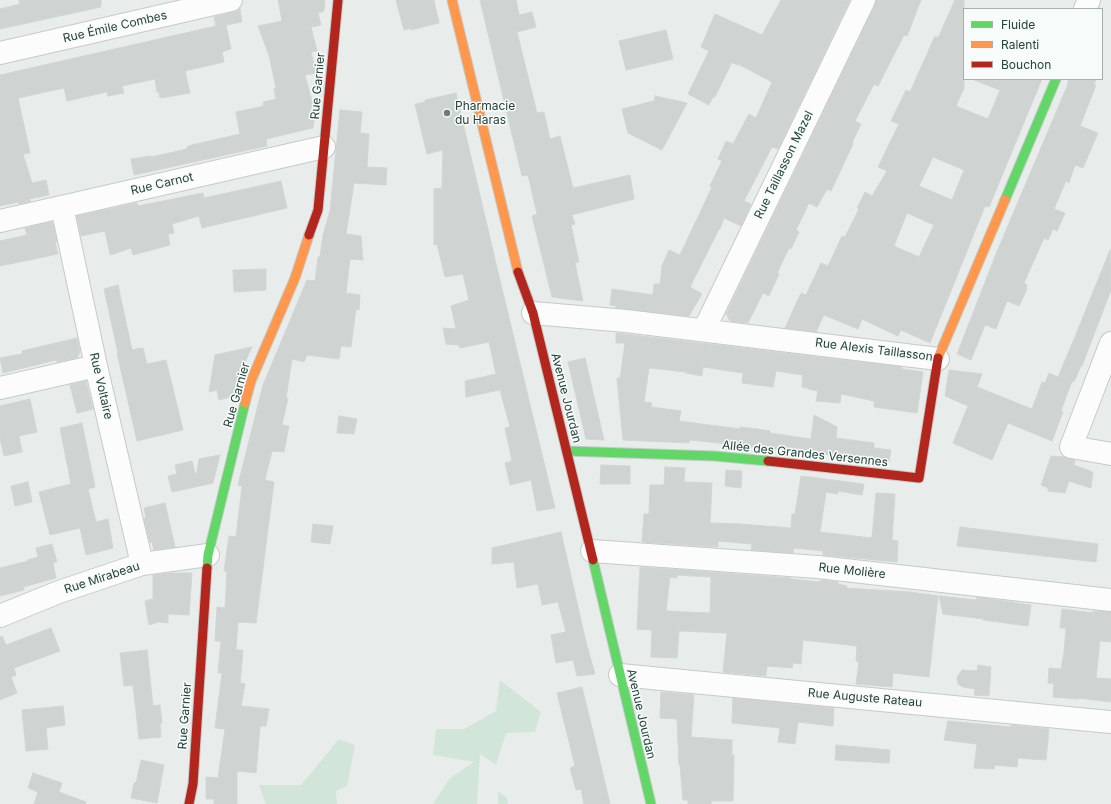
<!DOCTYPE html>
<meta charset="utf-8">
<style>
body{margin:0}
#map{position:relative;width:1111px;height:804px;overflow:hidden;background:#e8edeb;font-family:Inter,sans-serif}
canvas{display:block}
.legend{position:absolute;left:963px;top:8px;width:140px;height:72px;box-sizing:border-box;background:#f7fbf9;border:1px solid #a3b1ad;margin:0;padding:5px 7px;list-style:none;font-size:12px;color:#24423a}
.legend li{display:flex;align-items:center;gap:8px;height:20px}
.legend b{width:20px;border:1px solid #a3b1ad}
</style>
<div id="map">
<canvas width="1111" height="804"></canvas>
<ul class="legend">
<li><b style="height:5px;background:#63d668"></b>Fluide</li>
<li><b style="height:5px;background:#ff974d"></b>Ralenti</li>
<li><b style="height:5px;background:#b3261e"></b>Bouchon</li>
</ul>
</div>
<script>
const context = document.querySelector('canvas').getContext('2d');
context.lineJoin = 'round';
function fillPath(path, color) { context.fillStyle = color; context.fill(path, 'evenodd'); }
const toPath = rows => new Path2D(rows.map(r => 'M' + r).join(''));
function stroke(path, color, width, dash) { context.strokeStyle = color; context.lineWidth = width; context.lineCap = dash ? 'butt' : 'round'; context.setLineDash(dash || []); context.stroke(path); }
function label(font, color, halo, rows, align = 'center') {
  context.font = font + ' Inter,sans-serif'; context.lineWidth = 3; context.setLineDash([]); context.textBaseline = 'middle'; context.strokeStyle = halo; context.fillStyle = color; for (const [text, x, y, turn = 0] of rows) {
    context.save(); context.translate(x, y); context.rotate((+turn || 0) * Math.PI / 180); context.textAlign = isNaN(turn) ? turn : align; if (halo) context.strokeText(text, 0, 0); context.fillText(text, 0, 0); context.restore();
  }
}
const green = toPath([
 [500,680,541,712,535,732,506,733,496,765,480,754,477,804,433,804,450,778,474,762,433,755,436,729,464,729,496,711],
 [339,739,355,745,347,786,336,791,337,804,266,804,259,785,301,785],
 [498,791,507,798,508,804,498,804]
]);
const building = toPath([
 [19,0,101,0,101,7,0,29,0,9,20,4,19,0],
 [278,0,325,0,324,11,318,13,321,25,311,27,317,51,311,52,316,73,305,75,315,113,313,128,266,139,267,146,134,175,131,159,151,156,151,157,187,149,187,147,192,145,240,134,236,112,264,106,263,102,276,99,274,89,276,88,269,55,258,26,282,21,278,0],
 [396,0,434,0,439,23,411,30,411,28,404,30,396,0],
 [480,0,516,0,519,15,532,12,536,27,517,32,537,113,544,112,550,139,560,136,573,188,630,175,634,199,572,215,575,224,571,225,579,262,575,263,583,301,552,297,532,216,537,214,528,175,522,176,480,0],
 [781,0,850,0,778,149,772,147,744,201,751,204,741,226,724,218,720,229,719,229,690,287,702,294,689,316,616,308,616,306,610,305,612,289,653,295,654,284,660,284,662,266,669,250,680,255,712,187,710,186,722,161,718,159,726,141,733,144,749,114,756,118,772,82,738,64,737,65,732,62,715,97,713,97,709,105,688,94,709,51,701,47,715,14,762,35,781,0],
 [876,0,921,0,907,36,904,35,878,86,874,84,855,121,861,124,852,143,853,144,831,191,827,189,817,207,809,203,796,230,799,232,791,249,789,248,777,273,779,274,769,296,763,293,748,323,730,321,726,314,875,5,876,0],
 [955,0,964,0,964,88,956,106,988,119,1000,90,974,80,974,79,1042,79,989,207,985,206,930,343,901,330,898,336,862,319,858,329,824,315,816,332,785,328,801,293,806,295,821,263,828,266,842,236,845,237,859,209,857,208,865,192,872,196,887,171,878,167,899,124,891,121,906,90,910,92,935,36,938,38,955,0],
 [933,157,964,170,952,200,919,186,933,157],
 [907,213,934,225,919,257,894,246,907,213],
 [240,9,242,22,226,25,231,49,222,52,224,62,185,71,190,93,160,98,159,92,157,92,155,79,122,86,124,93,108,96,107,92,67,101,64,88,18,98,30,153,23,154,32,183,46,180,49,195,29,199,31,201,19,204,19,202,0,206,0,75,216,26,214,17,234,12,240,9],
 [666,30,673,59,626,70,619,41,666,30],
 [1068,79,1096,79,1094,85,1096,85,1080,126,1098,133,1083,168,1075,165,1069,183,1066,181,1054,209,1065,213,1057,231,1053,229,1048,240,1044,238,1024,283,1027,285,1026,288,1027,289,1019,306,1007,301,996,329,985,325,971,360,957,354,996,254,1068,84,1068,79],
 [456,93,498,272,555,508,537,511,531,480,510,485,505,463,512,461,505,428,510,427,500,390,466,397,465,381,496,374,489,342,460,348,459,345,446,344,443,328,456,329,451,306,469,300,463,274,445,277,437,244,434,245,434,189,442,188,443,150,427,154,415,104,425,102,425,100,456,93],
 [655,96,687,103,662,150,628,133,622,109,654,101,655,96],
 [340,110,362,112,360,133,369,134,367,167,387,168,386,185,354,183,346,234,361,236,363,260,350,259,346,293,360,295,359,310,356,309,351,347,341,346,339,359,307,355,304,362,292,359,286,398,288,398,282,425,289,426,284,452,272,451,265,480,274,482,256,623,238,622,236,650,243,650,240,683,245,684,241,706,269,709,266,726,260,726,256,773,237,771,237,804,214,804,214,799,206,799,206,777,218,778,225,729,215,728,222,673,218,673,221,641,215,641,217,607,225,608,227,572,224,571,229,536,236,537,242,486,238,485,263,385,307,280,315,281,318,257,320,257,323,235,330,211,340,110],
 [281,181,287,208,202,228,199,216,172,224,174,233,168,234,170,245,133,255,131,248,110,255,105,231,81,236,77,216,137,203,138,206,203,193,204,198,281,181],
 [51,222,53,224,57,242,55,242,58,254,0,266,0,241,27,235,25,228,51,222],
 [1110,250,1111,290,1082,366,1081,366,1074,382,1072,381,1061,411,1063,412,1052,441,1008,423,992,460,953,443,968,406,945,396,949,370,982,374,977,387,1032,409,1042,382,1045,383,1049,373,1058,377,1075,337,1110,250],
 [266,269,266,290,234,292,233,270,266,269],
 [118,285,132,350,140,348,141,349,143,348,147,364,166,360,183,430,137,441,117,353,118,353,104,289,118,285],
 [616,333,902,367,902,369,923,372,917,413,874,407,874,401,841,394,840,403,816,401,818,391,808,389,808,388,802,387,803,375,776,371,773,387,742,383,743,373,703,367,702,376,686,373,686,372,649,368,644,402,652,403,651,407,681,411,679,421,740,429,740,427,758,429,770,431,770,433,811,439,814,415,837,427,836,438,874,443,874,448,891,450,889,462,795,451,728,445,728,444,690,440,689,443,623,440,617,378,620,378,625,343,616,343,616,333],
 [77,338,80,352,77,358,57,362,56,360,3,373,0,358,22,354,22,351,77,338],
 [252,347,239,376,234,396,219,400,217,390,209,392,215,355,252,347],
 [585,358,604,440,586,439,568,362,585,358],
 [86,381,93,409,77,413,70,385,86,381],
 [30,399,37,432,19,436,22,452,4,456,0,439,0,406,30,399],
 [339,416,357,419,354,434,337,433,339,416],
 [82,423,95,487,88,489,96,522,108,519,113,548,86,555,80,528,50,535,39,492,71,484,60,428,82,423],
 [220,455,213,483,172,492,168,476,177,474,175,465,192,461,196,477,199,459,220,455],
 [1051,456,1065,457,1075,460,1074,465,1093,472,1091,488,1069,481,1065,493,1048,491,1048,488,1041,485,1051,456],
 [601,465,630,466,630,484,600,484,601,465],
 [665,467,685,468,684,482,712,483,710,523,739,524,791,528,792,514,795,514,801,476,864,484,862,495,838,491,838,494,826,492,820,532,872,538,876,493,895,494,892,540,898,541,897,562,823,555,823,551,794,548,793,553,751,550,752,544,718,541,718,547,642,542,644,514,649,514,650,485,664,485,665,467],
 [726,470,742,471,741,488,725,486,726,470],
 [28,482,32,502,15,506,11,486,28,482],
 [165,503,175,547,154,550,152,542,150,543,144,518,146,518,144,508,165,503],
 [313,524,333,526,330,544,311,542,313,524],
 [960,527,1098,544,1096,562,957,546,960,527],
 [561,532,586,642,595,674,577,676,573,660,556,663,551,635,566,632,558,602,542,605,538,584,517,588,514,562,492,564,492,548,561,532],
 [52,544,57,562,53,563,56,578,23,587,24,590,0,596,0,568,28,561,27,560,38,557,36,548,52,544],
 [640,567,791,578,791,579,820,582,820,580,838,582,838,584,847,586,846,588,910,592,938,596,929,677,893,673,892,687,856,684,859,662,856,661,857,646,803,640,801,664,793,663,792,668,767,666,766,676,723,672,727,633,679,631,677,658,651,657,652,630,637,629,640,567],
 [677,575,711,577,710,613,666,611,670,577,677,578,677,575],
 [171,573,192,573,189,615,168,614,168,623,159,622,149,625,145,601,153,599,153,575,171,573],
 [939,596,976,600,977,597,1031,605,1028,626,983,620,984,619,943,614,939,596],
 [1062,609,1093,613,1093,611,1111,612,1111,642,1100,641,1096,678,1111,679,1111,702,1078,698,1078,699,1053,697,1054,684,1048,683,1049,668,1061,669,1064,653,1066,628,1060,628,1062,609],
 [51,628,60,651,14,668,16,675,11,677,17,693,0,700,0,637,2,636,6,645,51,628],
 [147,650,153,706,160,705,162,723,160,723,161,737,139,739,133,685,124,686,120,653,147,650],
 [978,665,991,667,989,696,974,695,975,689,963,687,958,684,957,679,958,676,962,670,977,671,978,665],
 [582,687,594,736,610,804,584,804,581,789,576,790,570,768,575,766,557,693,582,687],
 [661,692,694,695,691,737,732,740,732,755,734,755,733,801,711,801,711,804,688,804,688,800,683,800,680,765,679,765,677,719,660,718,661,692],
 [733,698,834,708,833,726,798,722,795,744,778,742,780,728,732,723,733,698],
 [63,706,65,725,46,728,48,749,26,751,22,710,63,706],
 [948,721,1011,727,1011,725,1049,729,1046,760,1018,758,1017,767,995,765,994,769,974,768,977,744,944,740,948,721],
 [836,745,890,750,889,763,835,760,836,745],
 [141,760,164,765,157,803,131,798,134,783,136,783,141,760],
 [33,773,62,783,59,792,86,802,85,804,34,804,38,792,28,788,33,773]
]);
const street = toPath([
 [1085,9,1089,0],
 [0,53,231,0],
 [62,207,96,366,142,564],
 [0,221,324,147],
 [533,313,626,321,938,359],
 [704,330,864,0],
 [1111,343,1071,447,1111,454],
 [0,388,96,366],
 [592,551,818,567,1111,600],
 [0,616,59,592,142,564,208,555],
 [620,675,1111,722]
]);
const fast = toPath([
 [1005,200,1056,79],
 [567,451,714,456,768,461],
 [593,560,651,804],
 [207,568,208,555,245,403]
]);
const slow = toPath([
 [452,0,518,272],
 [938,358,1005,200],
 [245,403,251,381,295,278,309,235]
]);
const jam = toPath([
 [309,235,318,210,338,0],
 [518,272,533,313,593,560],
 [768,461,919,478,938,358],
 [189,804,193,784,207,568]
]);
const markers = [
 [447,113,4,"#697e78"]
];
const streetNames = [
 ["Rue Émile Combes",115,27,-13],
 ["Rue Garnier",318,86,-85],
 ["Rue Taillasson Mazel",784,165,-64],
 ["Rue Carnot",162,184,-13],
 ["Rue Alexis Taillasson",874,350,7],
 ["Rue Voltaire",101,386,77],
 ["Rue Garnier",237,395,-74],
 ["Avenue Jourdan",566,398,76],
 ["Allée des Grandes Versennes",805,454,6],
 ["Rue Molière",852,571,6],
 ["Rue Mirabeau",102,578,-18],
 ["Rue Auguste Rateau",865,698,5],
 ["Avenue Jourdan",641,714,77],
 ["Rue Garnier",185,716,-86]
];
const poiNames = [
 ["Pharmacie",455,106],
 ["du Haras",455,120]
];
fillPath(green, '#d1e6d8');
fillPath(building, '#cfd4d2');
stroke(building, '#d1d6d4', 1);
stroke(street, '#c5cac8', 24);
stroke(fast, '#c3cbc8', 11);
stroke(slow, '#c3cbc8', 11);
stroke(jam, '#c3cbc8', 11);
stroke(street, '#fcfcfc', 22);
stroke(fast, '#63d668', 9);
stroke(slow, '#ff974d', 9);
stroke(jam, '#b3261e', 9);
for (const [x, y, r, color] of markers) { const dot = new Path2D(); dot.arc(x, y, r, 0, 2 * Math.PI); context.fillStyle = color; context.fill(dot); stroke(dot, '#f7fbf9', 1.5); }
label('12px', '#24423a', '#f7fbf9', streetNames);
label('12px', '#24423a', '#f7fbf9', poiNames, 'left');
</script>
